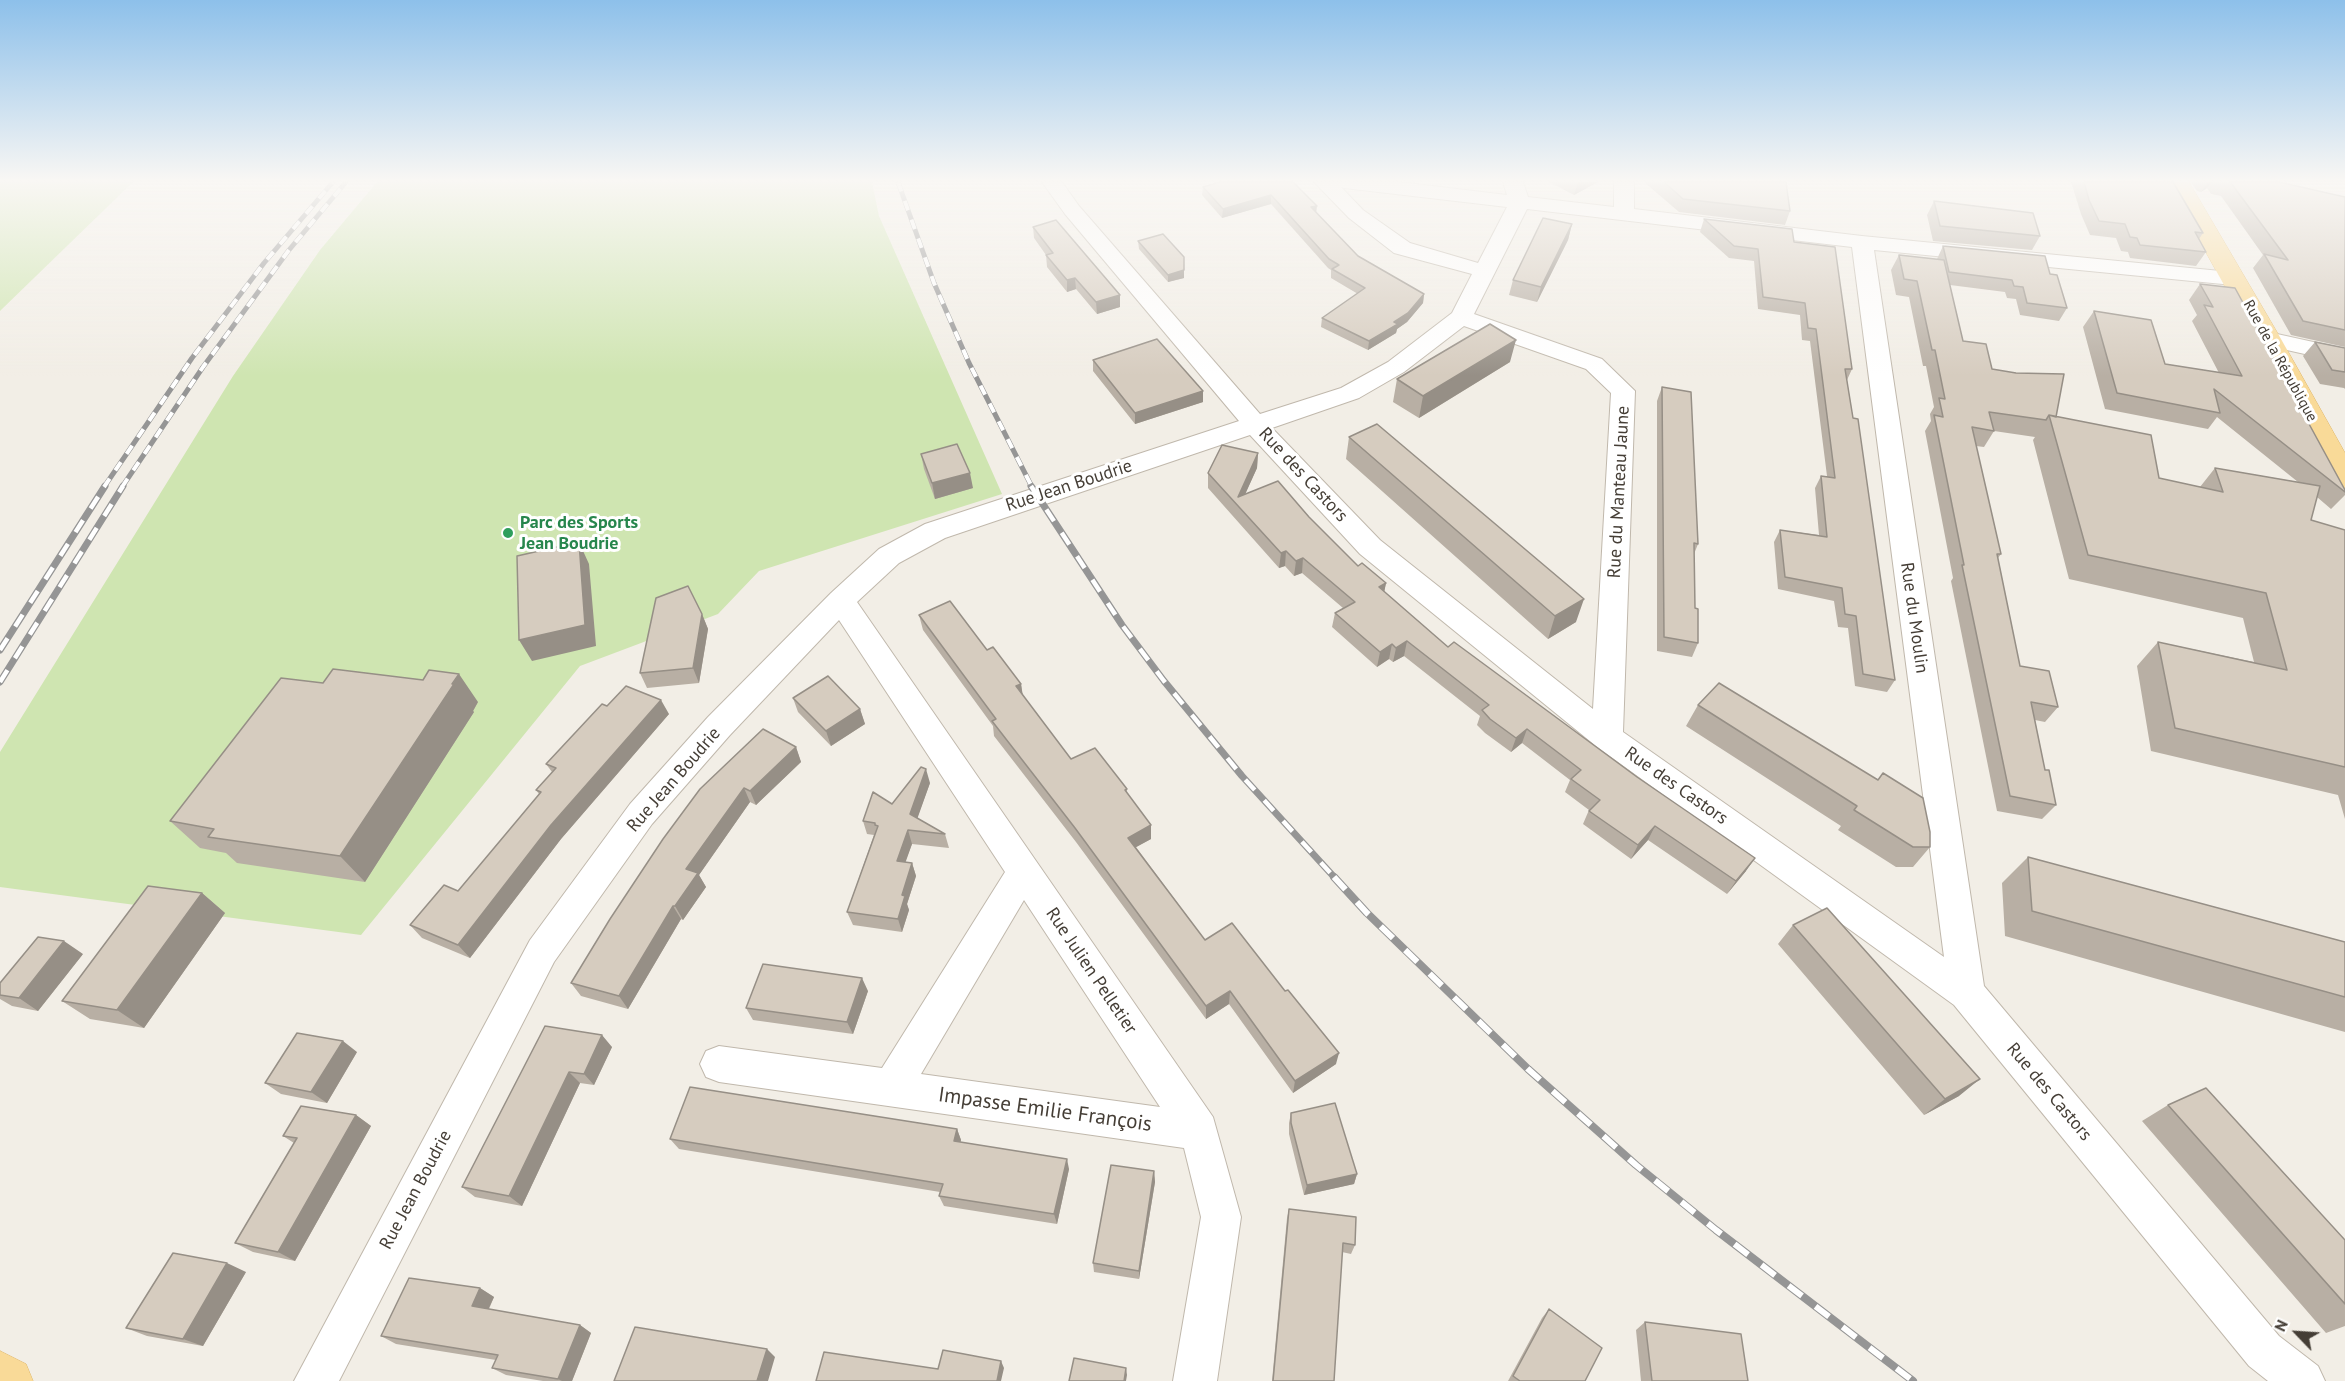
<!DOCTYPE html>
<meta charset="utf-8">
<style>
body{margin:0}
#map{position:relative;width:2345px;height:1381px;overflow:hidden;background:#f2eee6;font-family:"PT Sans",sans-serif}
canvas{display:block}
.north{position:absolute;left:2267px;top:1303px;width:60px;height:60px;-webkit-text-stroke:4px #fff;paint-order:stroke;rotate:295deg;font-size:16px;font-weight:700;line-height:24px;text-align:center;color:#453e36}
.north::after{content:'';display:block;margin:auto;width:21px;height:27px;background:#453e36;clip-path:polygon(50% 0,100% 100%,50% 72%,0 100%)}
</style>
<div id="map">
<canvas width="2345" height="1381"></canvas>
<div class="north">N</div>
</div>
<script>
const context = document.querySelector('canvas').getContext('2d');
context.lineJoin = 'round';
function fillPath(path, color) { context.fillStyle = color; context.fill(path, 'evenodd'); }
const toPath = rows => new Path2D(rows.map(r => 'M' + r).join(''));
function stroke(path, color, width, dash) { context.strokeStyle = color; context.lineWidth = width; context.lineCap = dash ? 'butt' : 'round'; context.setLineDash(dash || []); context.stroke(path); }
function label(font, color, halo, rows, align = 'center') {
  context.font = font + ' "PT Sans",sans-serif'; context.lineWidth = 6; context.setLineDash([]); context.textBaseline = 'middle'; context.strokeStyle = halo; context.fillStyle = color; for (const [text, x, y, turn = 0] of rows) {
    context.save(); context.translate(x, y); context.rotate((+turn || 0) * Math.PI / 180); context.textAlign = isNaN(turn) ? turn : align; if (halo) context.strokeText(text, 0, 0); context.fillText(text, 0, 0); context.restore();
  }
}
const green = toPath([
 [0,182,133,182,0,311],
 [377,182,872,182,879,216,1002,494,759,571,718,614,580,666,361,935,0,887,0,752,233,376,320,250]
]);
const minor = toPath([
 [1042,182,1062,182,1079,206,1260,414,1341,388,1388,362,1452,313,1472,274,1394,253,1349,218,1314,182,1399,182,1507,195,1503,182,1523,182,1528,197,1614,207,1614,182,1634,182,1634,209,1862,236,2241,273,2244,278,2241,283,2233,285,1874,250,1984,986,2279,1336,2318,1366,2325,1381,2268,1381,2249,1366,1954,1005,1596,746,1360,554,1250,435,945,538,899,563,857,602,1213,1117,1241,1217,1217,1381,1173,1381,1201,1217,1184,1148,719,1082,706,1077,700,1064,706,1051,719,1046,882,1068,1005,872,839,620,730,735,652,824,554,962,339,1381,294,1381,530,940,630,804,708,717,831,593,879,549,925,524,1239,421,1065,214,1042,182],
 [1341,187,1344,188,1507,207,1478,263,1410,243,1363,210,1341,187],
 [1527,209,1852,247,1944,957,1623,732,1635,391,1602,359,1474,314,1527,209],
 [1464,326,1586,369,1611,393,1593,709,1380,540,1272,428,1359,398,1404,372,1464,326],
 [1024,900,1160,1107,921,1074,1024,900],
 [2268,332,2345,349,2345,363,2260,344,2256,339,2260,334,2268,332]
]);
const major = toPath([
 [2167,182,2189,182,2281,339,2345,453,2345,488,2335,485,2331,478,2167,182],
 [0,1351,26,1364,33,1381,0,1381,0,1351]
]);
const railFar2 = toPath([
 [898,182,934,283,969,363,1032,487],
 [104,487,192,358,264,263,333,182],
 [122,487,203,367,289,250,346,182]
]);
const railFar1 = toPath([
 [1031,486,1122,625,1164,681,1242,776,1335,878],
 [0,650,105,486],
 [0,682,123,486]
]);
const rail = toPath([
 [1334,877,1367,913,1528,1069,1636,1165,1716,1230,1913,1381]
]);
const wall = toPath([
 [1293,182,1316,213,1358,256,1424,294,1423,303,1407,322,1397,329,1396,333,1368,350,1321,327,1322,318,1358,294,1331,278,1331,270,1328,268,1271,204,1222,218,1202,195,1203,187],
 [1549,182,1598,182,1574,195],
 [1644,182,1786,182,1790,211,1785,225,1679,212],
 [2071,182,2173,182,2203,233,2199,239,2206,252,2196,266,2130,258,2128,252,2121,251,2116,238,2090,235,2081,214],
 [2191,182,2279,182,2345,197,2345,347,2291,335,2253,268,2263,255,2221,196,2211,194,2207,188,2201,192,2197,191],
 [1934,201,2040,236,2032,250,1933,241,1927,215],
 [1704,219,1794,242,1852,369,1847,380,1895,680,1887,692,1855,686,1848,628,1838,627,1834,601,1778,589,1774,542,1780,530,1819,535,1815,488,1821,476,1827,476,1810,341,1802,340,1800,315,1758,309,1754,261,1729,258,1700,232],
 [1572,224,1568,240,1537,302,1509,295,1513,280],
 [1033,227,1120,307,1097,314,1076,289,1067,292,1047,267,1046,255,1034,238],
 [1138,241,1184,278,1168,282,1139,249],
 [1943,246,2050,274,2067,308,2059,321,2020,315,2016,299,2007,298,2005,292,1950,285,1963,341,1992,369,2056,417,2159,478,2200,487,2215,468,2298,482,2217,417,2208,429,2105,409,2083,327,2094,311,2165,364,2219,373,2192,321,2197,315,2189,300,2200,284,2345,490,2345,495,2331,509,2317,497,2311,520,2345,530,2345,819,2338,795,2151,751,2137,666,2158,642,2254,662,2243,618,2069,579,2033,440,2035,437,1994,431,1984,447,1976,446,2001,554,1998,558,2020,666,2058,707,2045,722,2035,720,2045,770,2056,805,2042,819,1997,811,1951,581,1953,578,1925,431,1931,421,1930,414,1934,407,1926,366,1923,366,1909,297,1896,295,1891,270,1899,255,1937,259],
 [2315,342,2345,348,2345,389,2344,388,2320,384,2303,356],
 [1093,360,1203,402,1135,424,1093,371],
 [1510,362,1419,418,1393,402,1397,379],
 [1662,387,1698,544,1694,554,1695,608,1698,643,1692,657,1657,651,1657,401],
 [1349,437,1576,622,1548,639,1346,459],
 [1258,453,1257,468,1245,494,1309,517,1358,566,1386,583,1384,592,1448,647,1746,871,1727,894,1648,840,1631,859,1583,824,1589,810,1565,792,1570,780,1522,743,1511,752,1485,733,1477,725,1480,716,1404,656,1393,662,1389,659,1377,667,1332,627,1335,613,1343,608,1302,573,1294,576,1285,566,1279,568,1208,488,1208,473],
 [921,454,973,488,935,499,924,469],
 [702,614,708,629,699,683,647,688,640,673],
 [919,615,987,650,1021,684,1023,696,1071,759,1127,789,1127,793,1151,825,1151,839,1136,847,1205,940,1336,1064,1293,1093,1229,1004,1206,1019,1076,842,994,736,993,726,923,630],
 [793,698,860,709,865,724,831,746,798,712],
 [478,702,473,711,474,712,365,882,237,863,226,853,200,848,170,821],
 [1698,705,1930,847,1913,867,1896,867,1838,830,1841,826,1686,726],
 [607,706,669,714,561,839,470,958,422,938,410,925,458,891,539,794,536,790,552,772,546,764],
 [796,747,801,762,756,805,750,802,699,875,706,887,683,920,681,919,628,1009,581,996,571,983,663,839],
 [930,783,917,818,945,834,949,848,912,844,905,862,912,863,916,876,907,904,909,910,902,932,853,925,847,912,874,835,867,834,863,821],
 [2028,857,2345,942,2345,1032,2005,936,2002,883],
 [202,893,225,913,144,1028,90,1019,62,1001],
 [1793,925,1959,1096,1924,1115,1778,944],
 [83,954,38,1011,12,1006,0,999,0,995],
 [868,991,853,1034,753,1020,746,1008],
 [545,1026,612,1047,594,1085,580,1083,522,1206,475,1197,462,1187],
 [357,1052,327,1103,281,1094,265,1083],
 [2168,1105,2345,1240,2345,1326,2326,1333,2142,1121],
 [1291,1113,1357,1174,1354,1184,1304,1195,1289,1134,1289,1123],
 [356,1115,371,1126,295,1261,253,1252,235,1243,294,1143,283,1136],
 [957,1129,961,1140,960,1142,1069,1169,1057,1224,944,1206,939,1196,940,1192,679,1149,670,1139],
 [1154,1171,1155,1182,1139,1279,1094,1272,1093,1263],
 [1289,1209,1355,1245,1351,1254,1342,1252,1334,1381,1272,1381,1287,1218],
 [246,1272,203,1346,147,1336,126,1328],
 [480,1288,494,1297,489,1309,580,1325,591,1333,572,1381,543,1381,506,1375,492,1368,496,1360,396,1344,381,1336],
 [1549,1309,1585,1381,1508,1381,1542,1318],
 [1645,1322,1748,1381,1641,1381,1636,1330]
]);
const shadedWall = toPath([
 [1578,182,1598,182,1574,195],
 [2208,182,2212,182,2207,188,2201,192],
 [1271,195,1271,204,1222,218,1223,209],
 [1317,206,1316,214,1311,207],
 [1572,224,1568,240,1537,302,1541,287],
 [1184,270,1184,278,1168,282,1168,275],
 [1075,278,1076,289,1067,292,1067,280],
 [1424,294,1423,303,1407,322,1397,329,1396,333,1368,350,1369,341,1394,322],
 [1120,295,1120,307,1097,314,1096,302],
 [1516,340,1510,362,1419,418,1423,396],
 [1203,391,1203,402,1135,424,1135,413],
 [1258,453,1257,468,1239,508,1238,497],
 [970,473,973,488,935,499,932,483],
 [579,542,589,564,596,646,532,661,519,640],
 [1286,551,1285,566,1279,568,1281,553],
 [1303,558,1302,573,1294,576,1296,561],
 [1386,583,1383,598,1379,587],
 [1584,599,1576,622,1548,639,1555,616],
 [702,614,708,629,699,683,693,668],
 [1407,641,1404,656,1393,662,1396,648],
 [1392,644,1389,659,1377,667,1380,652],
 [459,674,478,702,473,711,474,712,365,882,340,856],
 [1021,684,1023,698,1016,686],
 [661,700,669,714,561,839,470,958,458,945,551,825],
 [860,709,865,724,831,746,826,731],
 [1527,729,1522,743,1511,752,1516,738],
 [796,747,801,762,756,805,750,791],
 [926,769,930,783,914,828,910,814],
 [744,788,750,802,699,875,706,887,683,920,675,906,686,869],
 [1151,825,1151,839,1129,851,1128,838],
 [1655,826,1648,840,1631,859,1638,845],
 [908,830,912,844,901,875,897,861],
 [1755,858,1746,871,1727,894,1736,881],
 [912,863,916,876,907,904,909,910,902,932,898,919,902,895],
 [202,893,225,913,144,1028,117,1010],
 [673,906,681,919,628,1009,619,996],
 [64,941,83,954,38,1011,19,998],
 [862,978,868,991,853,1034,847,1022],
 [1230,991,1229,1004,1206,1019,1206,1006],
 [602,1035,612,1047,594,1085,584,1074],
 [343,1041,357,1052,327,1103,311,1092],
 [1339,1053,1336,1064,1293,1093,1295,1081],
 [569,1072,580,1083,522,1206,509,1196],
 [1980,1079,1959,1096,1924,1115,1945,1099],
 [356,1115,371,1126,295,1261,278,1252],
 [957,1129,961,1140,958,1152,954,1141],
 [1067,1159,1069,1169,1057,1224,1054,1214],
 [1154,1171,1155,1182,1139,1279,1139,1271],
 [1357,1174,1354,1184,1304,1195,1307,1185],
 [227,1263,246,1272,203,1346,183,1339],
 [480,1288,494,1297,486,1314,472,1306],
 [580,1325,591,1333,572,1381,562,1381,558,1379],
 [767,1349,775,1357,768,1381,757,1381],
 [1001,1361,1004,1368,1001,1381,997,1381],
 [1126,1368,1127,1375,1126,1381,1124,1381]
]);
const building = toPath([
 [1220,182,1293,182,1317,206,1311,207,1358,256,1424,294,1408,313,1394,322,1398,324,1369,341,1322,318,1365,288,1332,269,1339,265,1329,259,1271,195,1223,209,1203,187,1220,182],
 [1664,182,1786,182,1790,211,1683,199,1664,182],
 [2084,182,2173,182,2203,233,2195,232,2206,252,2140,245,2137,238,2130,237,2125,224,2099,221,2089,200,2084,182],
 [2229,182,2279,182,2345,197,2345,330,2303,321,2264,254,2288,260,2231,183,2229,182],
 [1934,201,2033,213,2040,236,1940,226,1934,201],
 [1543,218,1572,224,1541,287,1513,280,1543,218],
 [1704,219,1792,229,1794,242,1835,247,1852,369,1845,369,1853,418,1858,419,1895,680,1863,674,1856,616,1845,614,1842,588,1785,577,1780,530,1827,537,1821,476,1835,478,1816,329,1808,328,1805,303,1763,297,1758,249,1734,246,1704,219],
 [1056,220,1120,295,1096,302,1075,278,1067,280,1046,255,1053,253,1033,227,1056,220],
 [1163,234,1184,257,1184,270,1168,275,1138,241,1163,234],
 [1943,246,2045,256,2050,274,2057,275,2067,308,2027,303,2023,287,2014,286,2012,280,1949,272,1943,246],
 [1899,255,1944,260,1963,341,1986,344,1992,369,2016,373,2064,374,2056,417,2049,415,2046,420,1989,412,1994,431,1972,427,2001,554,1997,554,2020,666,2049,671,2058,707,2031,702,2045,770,2049,770,2056,805,2010,796,1962,565,1964,565,1934,415,1943,417,1939,398,1945,399,1935,350,1932,350,1917,281,1904,279,1899,255],
 [2200,284,2235,288,2345,490,2345,492,2214,389,2220,413,2117,393,2094,311,2151,320,2165,364,2242,376,2204,305,2213,307,2200,284],
 [1490,324,1516,340,1423,396,1397,379,1490,324],
 [1157,339,1203,391,1135,413,1093,360,1157,339],
 [2315,342,2345,348,2345,372,2332,370,2315,342],
 [1662,387,1691,392,1698,544,1694,543,1695,608,1698,609,1698,643,1664,637,1662,387],
 [2049,415,2151,435,2159,478,2223,492,2215,468,2320,486,2311,520,2345,530,2345,767,2175,728,2158,642,2287,670,2266,593,2088,555,2049,415],
 [1377,424,1584,599,1555,616,1349,437,1377,424],
 [957,444,970,473,932,483,921,454,957,444],
 [1222,445,1258,453,1238,497,1278,481,1309,517,1358,566,1362,563,1386,583,1379,587,1448,647,1454,642,1637,777,1755,858,1736,881,1655,826,1638,845,1589,811,1600,800,1571,779,1581,770,1527,729,1516,738,1490,719,1482,710,1489,705,1407,641,1396,648,1392,644,1380,652,1335,613,1355,602,1303,558,1296,561,1286,551,1281,553,1208,473,1222,445],
 [579,542,585,625,519,640,517,556,579,542],
 [688,586,702,614,693,668,640,673,656,598,688,586],
 [950,601,987,650,993,647,1021,684,1016,686,1071,759,1095,748,1127,789,1125,790,1151,825,1128,838,1205,940,1232,923,1285,991,1288,990,1339,1053,1295,1081,1230,991,1206,1006,1075,828,992,721,996,719,919,615,950,601],
 [333,669,423,680,429,670,459,674,452,684,454,684,340,856,208,837,214,829,170,821,281,678,323,683,333,669],
 [828,676,860,709,826,731,793,698,828,676],
 [1719,683,1878,780,1883,773,1923,798,1930,832,1930,847,1913,847,1854,810,1857,806,1698,705,1719,683],
 [626,686,661,700,551,825,458,945,410,925,444,885,458,891,541,792,536,790,556,768,546,764,602,704,607,706,626,686],
 [763,729,796,747,750,791,744,788,686,869,698,873,675,906,673,906,619,996,571,983,610,919,663,839,700,789,763,729],
 [921,767,926,769,910,814,945,834,908,830,897,861,912,863,902,895,905,896,898,919,847,912,878,826,875,825,875,823,863,821,873,792,892,804,921,767],
 [2028,857,2345,942,2345,997,2032,911,2028,857],
 [148,886,202,893,117,1010,62,1001,148,886],
 [1827,908,1980,1079,1945,1099,1793,925,1827,908],
 [38,937,64,941,19,998,0,995,0,983,38,937],
 [763,964,862,978,847,1022,746,1008,763,964],
 [545,1026,602,1035,584,1074,569,1072,509,1196,462,1187,545,1026],
 [297,1033,343,1041,311,1092,265,1083,297,1033],
 [690,1087,957,1129,954,1141,1067,1159,1054,1214,939,1196,943,1184,670,1139,690,1087],
 [2206,1088,2345,1240,2345,1304,2168,1105,2206,1088],
 [1335,1103,1357,1174,1307,1185,1291,1123,1291,1113,1335,1103],
 [301,1106,356,1115,278,1252,235,1243,297,1138,283,1136,301,1106],
 [1111,1165,1154,1171,1139,1271,1093,1263,1111,1165],
 [1289,1209,1356,1217,1355,1245,1343,1243,1334,1381,1273,1381,1289,1209],
 [173,1253,227,1263,183,1339,126,1328,173,1253],
 [409,1278,480,1288,472,1306,580,1325,558,1379,492,1368,498,1355,381,1336,409,1278],
 [1549,1309,1602,1348,1585,1381,1520,1381,1513,1376,1549,1309],
 [1645,1322,1741,1334,1748,1381,1652,1381,1645,1322],
 [635,1327,767,1349,757,1381,614,1381,635,1327],
 [943,1350,1001,1361,997,1381,816,1381,824,1352,938,1369,943,1350],
 [1074,1358,1126,1368,1124,1381,1069,1381,1074,1358]
]);
const markers = [
 [508,533,6,"#2e9e5b"]
];
const farStreetnames = [
 ["Rue de la République",2280,361,61]
];
const streetNames = [
 ["Rue des Castors",1303,475,47],
 ["Rue Jean Boudrie",1069,486,-18],
 ["Rue du Manteau Jaune",1619,492,-87],
 ["Rue du Moulin",1914,618,82],
 ["Rue Jean Boudrie",674,780,-49],
 ["Rue des Castors",1676,786,35],
 ["Rue Julien Pelletier",1091,971,56],
 ["Rue des Castors",2049,1092,50],
 ["Rue Jean Boudrie",416,1190,-62]
];
const leisureNames = [
 ["Parc des Sports",520,523],
 ["Jean Boudrie",520,544]
];
const nearStreetnames = [
 ["Impasse Emilie François",1045,1110,8]
];
fillPath(green, '#cfe5b1');
stroke(minor, '#c0b8ac', 2);
stroke(major, '#deb669', 1);
fillPath(minor, '#fff');
fillPath(major, '#f9da98');
stroke(railFar2, '#959595', 5);
stroke(railFar1, '#959595', 7);
stroke(rail, '#959595', 8);
stroke(railFar2, '#fff', 4, [10]);
stroke(railFar1, '#fff', 4.5, [14]);
stroke(rail, '#fff', 6, [17]);
fillPath(wall, '#b8afa4');
fillPath(shadedWall, '#968f86');
fillPath(building, '#d6ccbf');
stroke(building, '#968f86', 1.5);
const sky = context.createLinearGradient(0, 0, 0, 376);
sky.addColorStop(0, '#8dc0ea');
sky.addColorStop(0.48, '#f9f7f4');
sky.addColorStop(1, '#f9f7f400');
context.fillStyle = sky;
context.fillRect(0, 0, 2345, 376);
for (const [x, y, r, color] of markers) { const dot = new Path2D(); dot.arc(x, y, r, 0, 2 * Math.PI); context.fillStyle = color; context.fill(dot); stroke(dot, '#fff', 2); }
label('15px', '#453e36', '#fff', farStreetnames);
label('18px', '#453e36', '#fff', streetNames);
label('bold 18px', '#27864d', '#fff', leisureNames, 'left');
label('21px', '#453e36', '#fff', nearStreetnames);
</script>
